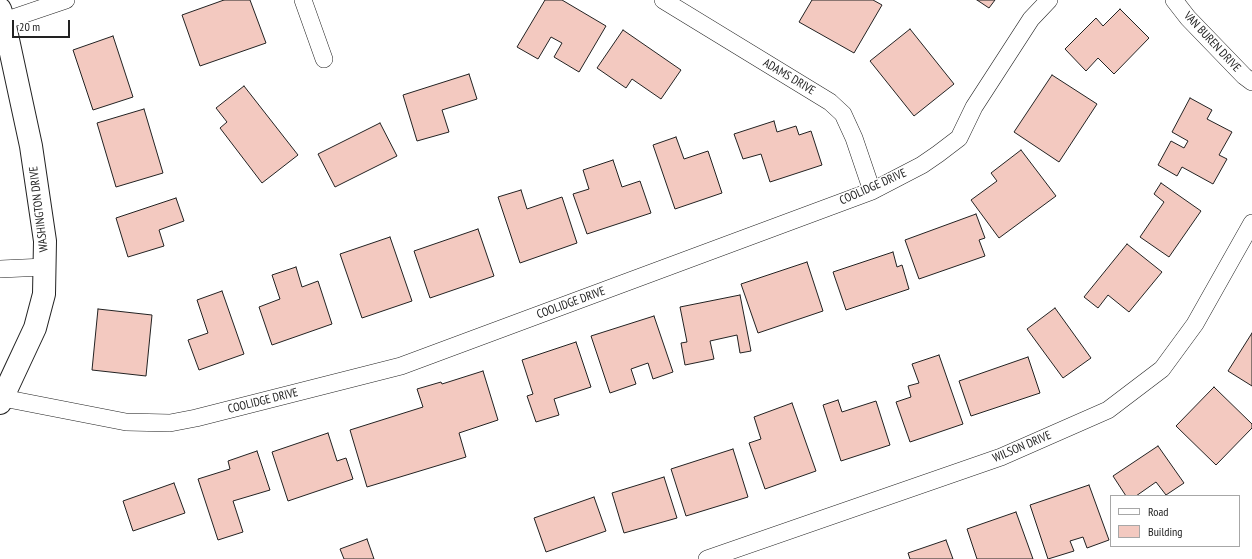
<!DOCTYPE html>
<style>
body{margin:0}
#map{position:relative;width:1252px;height:559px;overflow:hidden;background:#fff;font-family:"PT Sans Narrow",sans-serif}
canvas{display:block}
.legend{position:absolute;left:1110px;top:495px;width:130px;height:52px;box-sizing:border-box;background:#fff;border:1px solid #a7a7a7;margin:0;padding:5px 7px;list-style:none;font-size:12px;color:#222}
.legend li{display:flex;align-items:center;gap:8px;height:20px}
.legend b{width:20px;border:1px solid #a7a7a7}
.scale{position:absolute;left:12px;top:20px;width:58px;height:18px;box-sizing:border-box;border:2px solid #222;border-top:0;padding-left:5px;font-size:12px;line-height:14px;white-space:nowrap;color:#222;-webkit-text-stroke:3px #fff;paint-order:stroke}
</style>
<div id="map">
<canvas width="1252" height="559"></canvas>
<ul class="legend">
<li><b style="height:5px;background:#fff"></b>Road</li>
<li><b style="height:11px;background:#f3c9c0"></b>Building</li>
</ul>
<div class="scale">20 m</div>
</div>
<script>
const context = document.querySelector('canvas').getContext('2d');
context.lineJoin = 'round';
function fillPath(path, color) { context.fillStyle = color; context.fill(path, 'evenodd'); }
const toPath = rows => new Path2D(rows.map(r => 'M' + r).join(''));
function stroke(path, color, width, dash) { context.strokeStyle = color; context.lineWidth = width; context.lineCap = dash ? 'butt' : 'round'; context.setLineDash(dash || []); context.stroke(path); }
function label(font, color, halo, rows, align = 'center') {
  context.font = font + ' "PT Sans Narrow",sans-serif'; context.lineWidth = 3; context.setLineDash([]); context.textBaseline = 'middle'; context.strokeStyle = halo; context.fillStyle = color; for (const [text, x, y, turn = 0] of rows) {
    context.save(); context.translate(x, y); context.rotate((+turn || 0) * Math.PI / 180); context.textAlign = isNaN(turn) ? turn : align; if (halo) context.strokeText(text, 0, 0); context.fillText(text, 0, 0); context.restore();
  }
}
const building = toPath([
 [224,0,250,0,266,43,200,66,182,15,224,0],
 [545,0,562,0,606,26,579,72,554,57,562,43,551,37,538,59,517,47,545,0],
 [812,0,873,0,882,5,854,53,799,22,812,0],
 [977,0,995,0,989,8,977,0],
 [1120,9,1149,38,1114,74,1098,58,1086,71,1065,49,1096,18,1103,26,1120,9],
 [910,29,954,84,914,116,870,61,910,29],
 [623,30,681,70,661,99,632,79,626,88,597,68,623,30],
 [113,36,133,97,93,110,73,50,113,36],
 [469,74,477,99,442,110,449,132,417,141,403,95,469,74],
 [1052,75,1097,104,1059,162,1014,132,1052,75],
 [244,86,298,155,262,183,220,128,227,122,216,108,244,86],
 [1190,98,1212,110,1207,119,1232,132,1219,155,1227,159,1213,184,1182,167,1177,176,1158,165,1171,141,1184,148,1188,141,1172,132,1190,98],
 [144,109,163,173,116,187,97,123,144,109],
 [774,121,777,132,796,126,799,135,811,131,822,165,770,182,761,154,743,159,734,134,774,121],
 [380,123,397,156,335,187,318,154,380,123],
 [676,137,684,159,708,151,722,193,675,209,653,145,676,137],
 [1021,150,1056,196,999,238,971,200,997,181,991,173,1021,150],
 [613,160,622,187,640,181,651,213,587,234,573,194,589,189,583,170,613,160],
 [1161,183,1201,211,1169,257,1140,237,1164,202,1154,194,1161,183],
 [521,190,527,209,562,197,577,243,520,263,498,197,521,190],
 [176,198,184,221,159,230,164,246,128,257,116,218,176,198],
 [976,214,985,238,979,240,985,256,919,279,905,240,976,214],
 [478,229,494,276,430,298,414,251,478,229],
 [390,237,412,301,362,318,340,254,390,237],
 [1127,244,1162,272,1129,312,1108,295,1098,308,1084,297,1127,244],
 [893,252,897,267,902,265,909,289,846,310,833,272,893,252],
 [807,262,823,311,758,333,741,284,807,262],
 [296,267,302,287,318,281,332,324,272,345,259,307,280,299,272,275,296,267],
 [222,291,244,354,199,370,188,340,208,333,197,300,222,291],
 [740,295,751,351,740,353,737,335,710,341,714,359,685,365,681,343,687,342,680,307,740,295],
 [1055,308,1091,358,1063,378,1027,329,1055,308],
 [98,309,152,315,146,376,92,370,98,309],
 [654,316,673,372,653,379,648,363,631,369,636,384,610,393,591,336,654,316],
 [1252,333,1252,386,1228,371,1252,333],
 [576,342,591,387,554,399,559,415,536,422,527,396,533,394,522,360,576,342],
 [939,355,963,424,910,442,896,402,911,397,908,386,919,383,912,364,939,355],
 [1028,357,1040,393,971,416,959,381,1028,357],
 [483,371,498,420,459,433,466,457,367,487,350,430,423,407,417,389,441,382,442,384,483,371],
 [1214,387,1252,424,1252,428,1216,465,1176,426,1214,387],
 [838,400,842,412,876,401,890,445,841,461,823,405,838,400],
 [792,403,816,471,765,489,749,443,761,439,754,417,792,403],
 [328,433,337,461,346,458,353,479,288,501,272,452,328,433],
 [1158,446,1184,483,1166,495,1156,482,1136,496,1126,496,1113,476,1158,446],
 [733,449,748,497,686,516,671,469,733,449],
 [257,451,270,490,233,501,243,532,218,540,198,479,230,469,228,461,257,451],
 [664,477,677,518,624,533,612,493,664,477],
 [174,483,185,513,133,531,123,501,174,483],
 [1089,485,1109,540,1087,548,1083,537,1070,541,1074,551,1048,559,1030,505,1089,485],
 [594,497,606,531,546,552,534,518,594,497],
 [1016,512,1033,559,977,559,967,529,1016,512],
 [367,539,374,559,344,559,340,549,367,539],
 [946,540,953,559,910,559,908,553,946,540]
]);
const street = toPath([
 [303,0,324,59],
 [663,0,830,102,843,114,854,138,872,191],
 [1174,0,1188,18,1244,76,1252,82],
 [4,21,66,0],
 [0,269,45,267],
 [3,398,126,422,170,423,196,418,401,366,872,191,922,165,938,154,959,138,974,107,1031,19,1049,0],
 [707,559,1001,457,1108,410,1162,369,1195,324,1252,223]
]);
const secondary = toPath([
 [0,9,4,21,31,146,45,241,44,294,35,328,0,403]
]);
const streetNames = [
 ["VAN BUREN DRIVE",1212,42,47],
 ["ADAMS DRIVE",789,77,31],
 ["COOLIDGE DRIVE",873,187,-24],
 ["WASHINGTON DRIVE",39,209,-97],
 ["COOLIDGE DRIVE",571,303,-20],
 ["COOLIDGE DRIVE",263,401,-14],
 ["WILSON DRIVE",1022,447,-23]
];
fillPath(building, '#f3c9c0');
stroke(building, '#222', 1);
stroke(street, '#222', 18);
stroke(secondary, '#222', 24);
stroke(street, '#fff', 17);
stroke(secondary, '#fff', 22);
label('12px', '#222', '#fff', streetNames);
</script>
